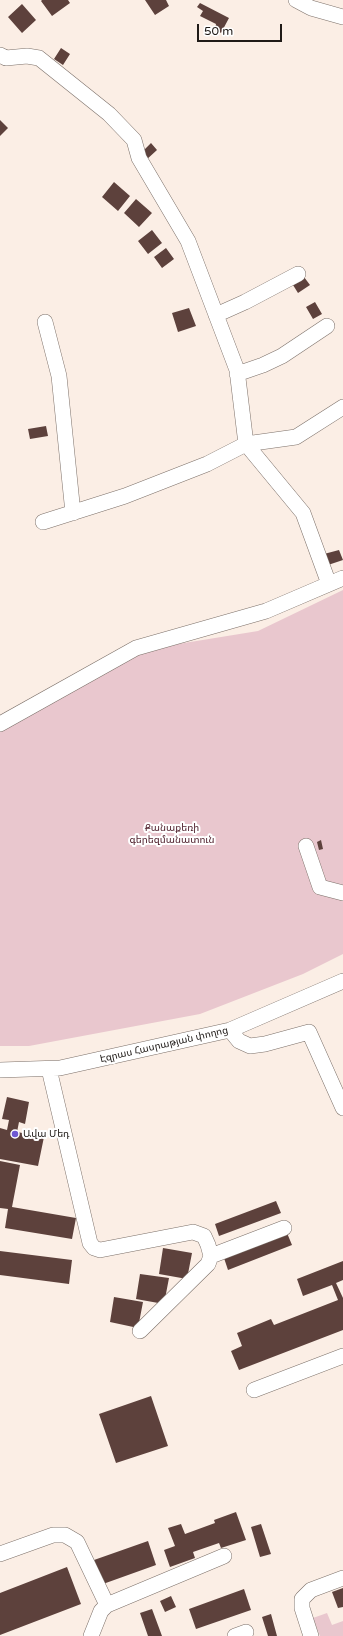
<!DOCTYPE html>
<meta charset="utf-8">
<style>
body{margin:0}
#map{position:relative;width:343px;height:1636px;overflow:hidden;background:#fbeee5;font-family:"Varela Round",sans-serif}
canvas{display:block}
.scale{position:absolute;left:197px;top:24px;width:85px;height:18px;box-sizing:border-box;border:2px solid #1f1a17;border-top:0;padding-left:5px;font-size:12px;line-height:14px;white-space:nowrap;color:#1f1a17;-webkit-text-stroke:3px #fff;paint-order:stroke}
</style>
<div id="map">
<canvas width="343" height="1636"></canvas>
<div class="scale">50 m</div>
</div>
<script>
const context = document.querySelector('canvas').getContext('2d');
context.lineJoin = 'round';
function fillPath(path, color) { context.fillStyle = color; context.fill(path, 'evenodd'); }
const toPath = rows => new Path2D(rows.map(r => 'M' + r).join(''));
function stroke(path, color, width, dash) { context.strokeStyle = color; context.lineWidth = width; context.lineCap = dash ? 'butt' : 'round'; context.setLineDash(dash || []); context.stroke(path); }
function label(font, color, halo, rows, align = 'center') {
  context.font = font + ' "Varela Round","Noto Sans Armenian",sans-serif'; context.lineWidth = 4; context.setLineDash([]); context.textBaseline = 'middle'; context.strokeStyle = halo; context.fillStyle = color; for (const [text, x, y, turn = 0] of rows) {
    context.save(); context.translate(x, y); context.rotate((+turn || 0) * Math.PI / 180); context.textAlign = isNaN(turn) ? turn : align; if (halo) context.strokeText(text, 0, 0); context.fillText(text, 0, 0); context.restore();
  }
}
const green = toPath([
 [343,590,343,954,303,974,200,1014,29,1046,0,1046,0,732,144,652,178,644,258,631],
 [327,1613,332,1625,343,1621,343,1636,320,1636,313,1618]
]);
const building = toPath([
 [42,0,68,0,70,3,52,16,41,1],
 [145,0,166,0,169,6,155,15],
 [200,3,229,18,221,33,215,29,216,24,200,16,203,11,197,7],
 [22,4,36,20,22,33,8,17],
 [61,48,70,54,63,65,54,59],
 [0,120,8,128,0,136],
 [151,143,157,150,145,161,141,153],
 [114,182,130,196,118,211,102,197],
 [136,199,152,213,139,227,124,213],
 [152,230,162,243,148,254,138,241],
 [166,248,174,259,162,268,154,257],
 [304,277,310,285,298,293,293,285],
 [315,302,322,314,313,319,306,307],
 [189,308,196,326,178,332,172,313],
 [46,426,48,436,30,439,28,429],
 [339,550,343,560,328,565,324,554],
 [321,840,323,849,319,850,317,842],
 [7,1097,29,1102,25,1124,19,1122,17,1132,44,1137,38,1166,0,1159,0,1128,7,1130,9,1120,2,1119],
 [0,1161,20,1165,12,1207,76,1218,72,1239,5,1228,8,1209,0,1208],
 [276,1201,281,1213,219,1236,215,1224],
 [287,1233,292,1245,228,1270,224,1258],
 [163,1248,192,1253,187,1279,159,1274],
 [0,1251,72,1260,69,1284,0,1275],
 [343,1261,343,1280,336,1283,343,1298,343,1330,239,1370,231,1351,242,1346,237,1333,271,1319,274,1325,338,1300,332,1285,303,1296,297,1279],
 [140,1274,169,1278,164,1304,136,1299],
 [114,1297,143,1302,138,1328,110,1322],
 [151,1396,168,1446,116,1463,99,1414],
 [236,1512,246,1540,221,1548,219,1543,193,1552,195,1558,170,1567,164,1550,175,1546,168,1528,181,1524,185,1534,215,1523,214,1520],
 [261,1524,271,1554,260,1557,251,1527],
 [148,1541,156,1565,103,1584,94,1560],
 [67,1567,81,1604,0,1635,0,1593],
 [343,1588,343,1607,338,1608,332,1592],
 [244,1589,251,1610,196,1629,189,1609],
 [171,1596,176,1607,165,1612,160,1601],
 [152,1609,162,1636,148,1636,140,1613],
 [271,1614,277,1636,268,1636,262,1617]
]);
const minor = toPath([
 [296,0,311,8,343,17],
 [0,55,6,58,27,56,39,58,109,114,134,140,139,158,188,241,237,370,246,444,303,513,329,584],
 [216,315,245,302,298,274],
 [45,322,59,376,73,513],
 [237,374,263,365,282,356,327,326],
 [43,522,125,496,207,464,246,444,296,437,343,407],
 [0,724,136,648,266,611,343,578],
 [306,846,320,887,343,893],
 [230,1030,239,1041,250,1046,265,1044,309,1032,343,1108],
 [49,1069,90,1243,94,1248,100,1250,193,1232,204,1236,208,1245,211,1256,208,1264,140,1331],
 [0,1070,60,1068,230,1030,343,981],
 [211,1256,284,1228],
 [254,1390,343,1356],
 [0,1554,53,1535,65,1535,77,1542,107,1605,101,1611,91,1636],
 [107,1605,224,1556],
 [235,1636,246,1632],
 [311,1636,302,1608,302,1599,311,1590,343,1578]
]);
const markers = [
 [15,1134,4,"#6f58d2"]
];
const parkNames = [
 ["Քանաքեռի",172,828],
 ["գերեզմանատուն",172,840]
];
const streetNames = [
 ["Էզրաս Հասրաթյան փողոց",164,1045,-13]
];
const poiNames = [
 ["Ավա Մեդ",23,1134]
];
fillPath(green, '#e9c7ce');
fillPath(building, '#5d413c');
stroke(minor, '#7c7069', 16);
stroke(minor, '#fff', 15);
for (const [x, y, r, color] of markers) { const dot = new Path2D(); dot.arc(x, y, r, 0, 2 * Math.PI); context.fillStyle = color; context.fill(dot); stroke(dot, '#fff', 1.5); }
label('10px', '#522430', '#fff', parkNames);
label('10px', '#1f1a17', '#fff', streetNames);
label('10px', '#1f1a17', '#fff', poiNames, 'left');
</script>
